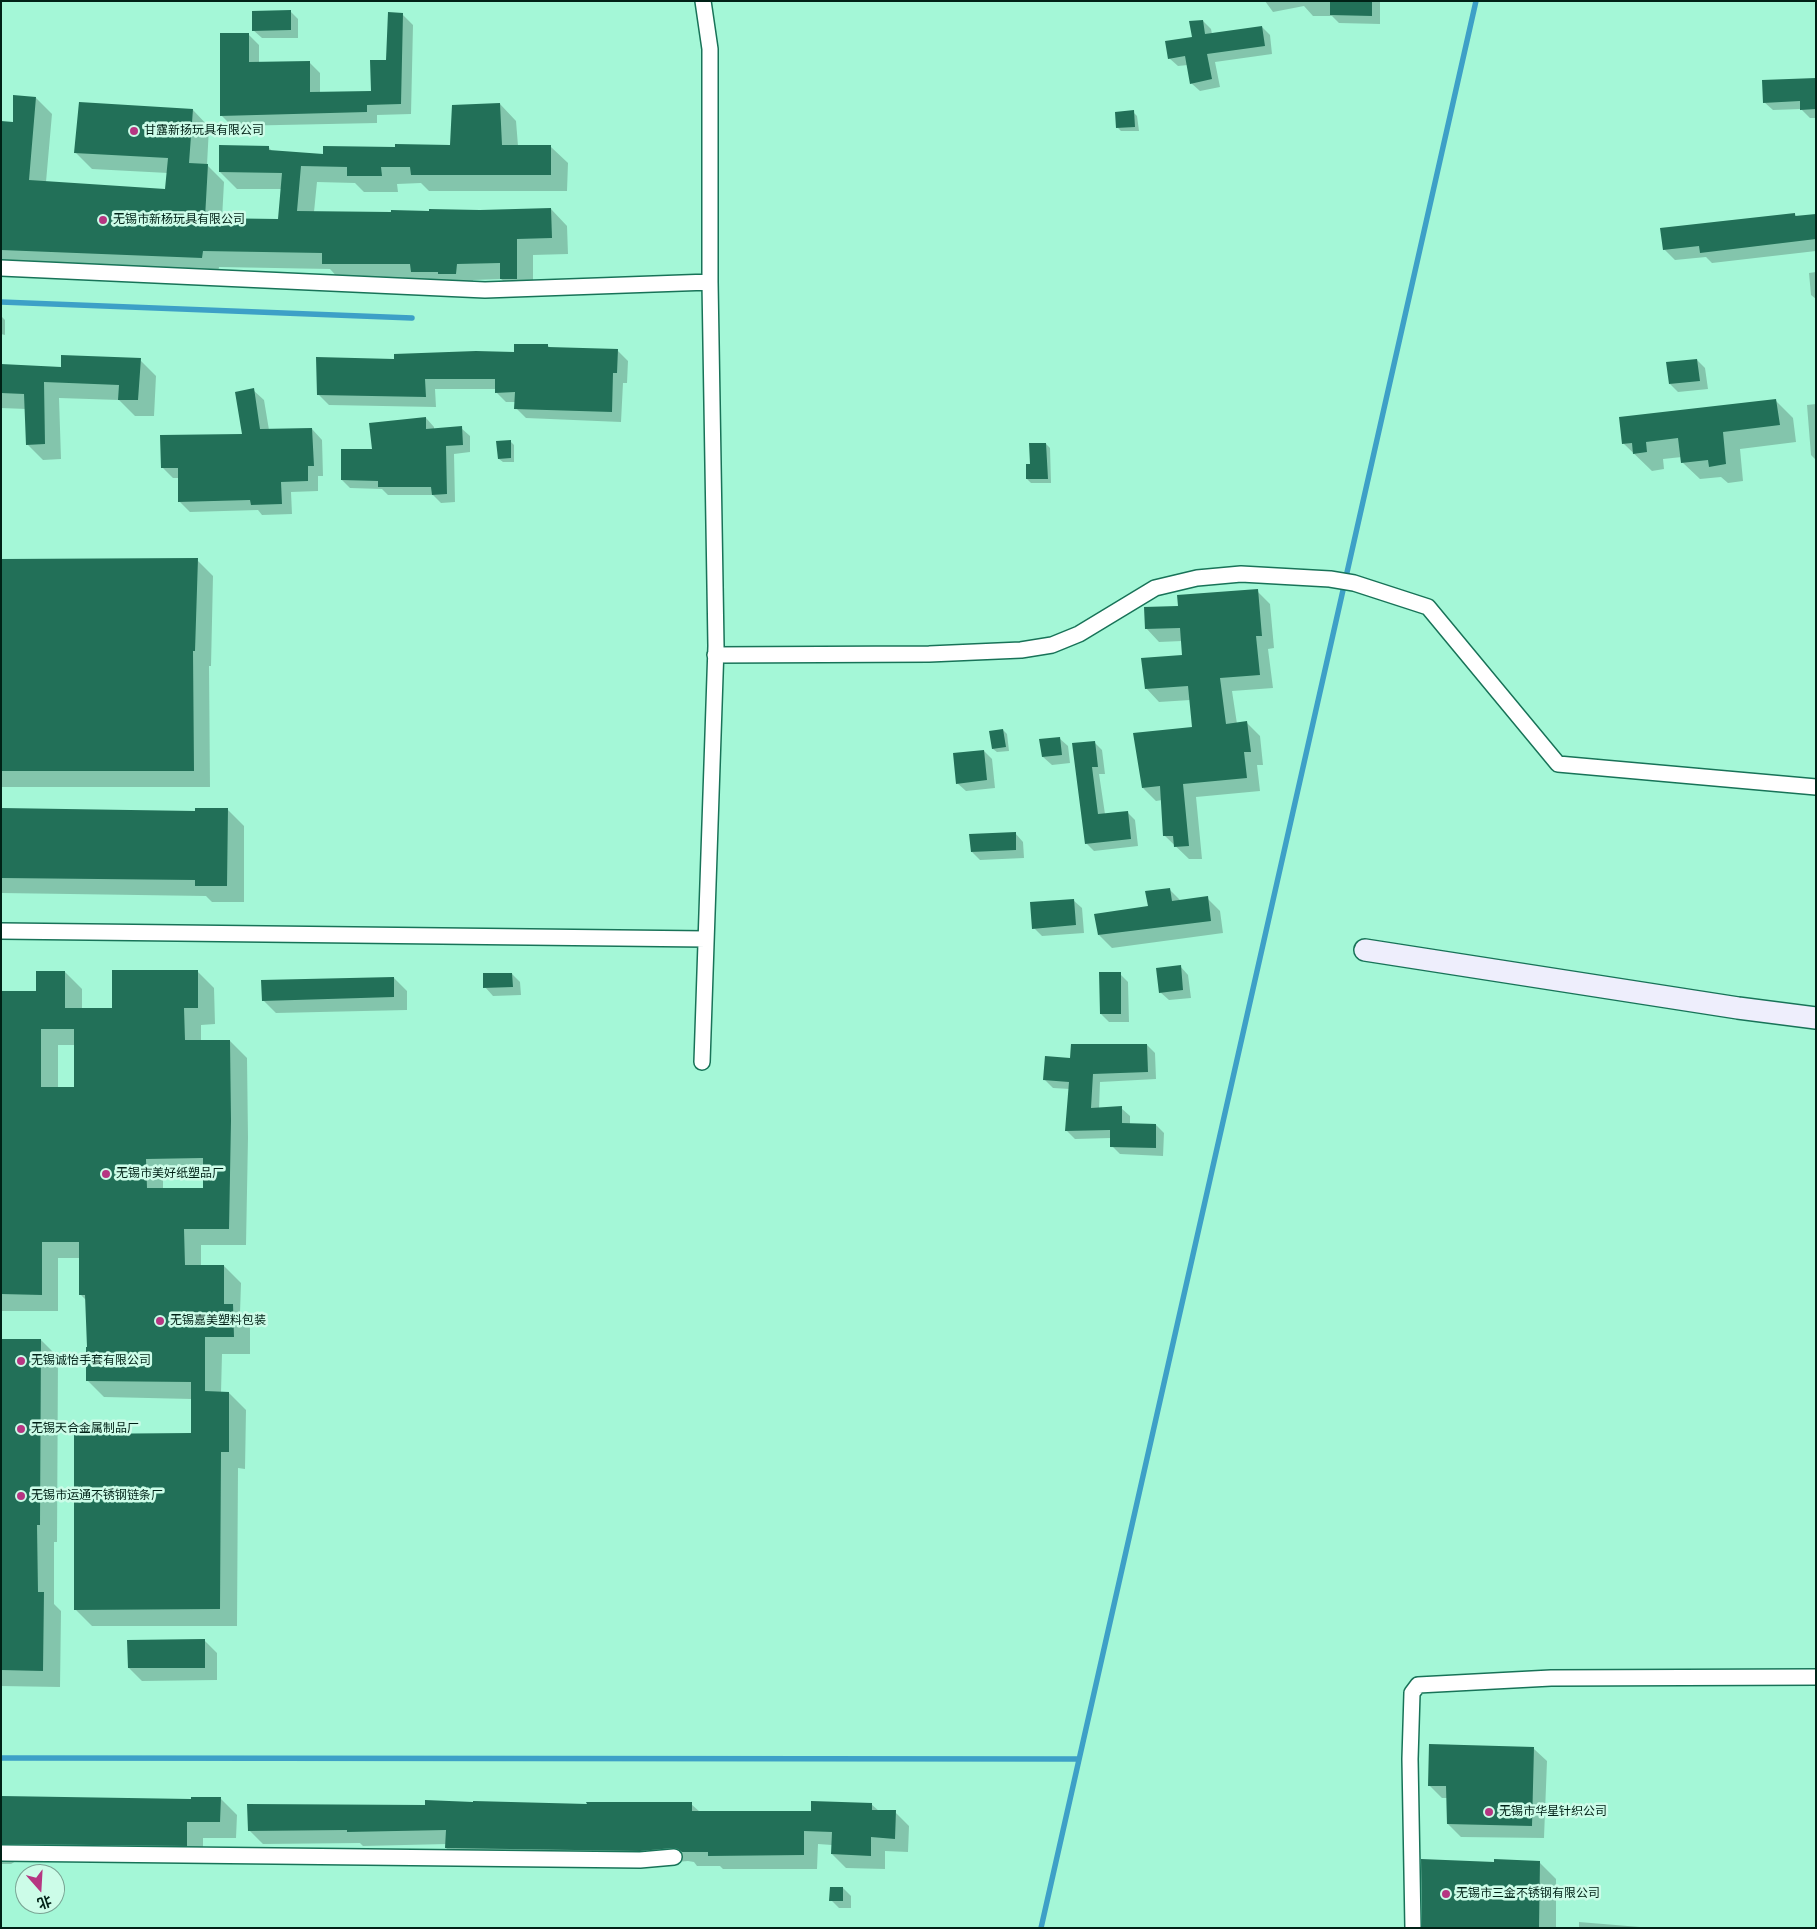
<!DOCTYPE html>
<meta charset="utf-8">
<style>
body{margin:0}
#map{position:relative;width:1817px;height:1929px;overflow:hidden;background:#a4f7d7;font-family:"IBM Plex Sans","Noto Sans SC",sans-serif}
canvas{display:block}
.frame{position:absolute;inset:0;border:2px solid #002116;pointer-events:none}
.north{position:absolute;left:15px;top:1864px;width:50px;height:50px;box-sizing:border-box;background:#ccfce8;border:1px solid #7aa494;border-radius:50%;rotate:161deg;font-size:14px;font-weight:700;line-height:20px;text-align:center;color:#002116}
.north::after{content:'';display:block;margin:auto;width:18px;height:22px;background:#b63682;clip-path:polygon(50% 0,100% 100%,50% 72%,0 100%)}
</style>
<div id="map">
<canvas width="1817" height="1929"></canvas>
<div class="frame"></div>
<div class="north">北</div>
</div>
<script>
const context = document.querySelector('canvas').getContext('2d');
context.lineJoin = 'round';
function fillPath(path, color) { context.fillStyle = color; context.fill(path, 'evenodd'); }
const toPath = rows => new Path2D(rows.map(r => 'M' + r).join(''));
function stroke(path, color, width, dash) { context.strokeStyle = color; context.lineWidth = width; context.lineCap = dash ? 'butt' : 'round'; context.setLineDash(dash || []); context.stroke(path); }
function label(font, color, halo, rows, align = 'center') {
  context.font = font + ' "IBM Plex Sans","Noto Sans SC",sans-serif'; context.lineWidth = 5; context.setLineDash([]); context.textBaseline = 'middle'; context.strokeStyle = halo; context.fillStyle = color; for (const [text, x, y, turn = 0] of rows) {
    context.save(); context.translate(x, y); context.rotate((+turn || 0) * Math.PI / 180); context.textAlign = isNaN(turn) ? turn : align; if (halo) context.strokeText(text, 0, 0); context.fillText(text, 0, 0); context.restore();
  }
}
const shadow = toPath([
 [1265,1,1380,1,1380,24,1339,23,1332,16,1313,16,1304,6,1273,12],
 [290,11,298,19,298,38,262,38,253,30],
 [402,14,413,25,411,114,377,115,377,123,232,126,221,115,248,34,259,45,259,63,309,62,320,73,320,93,372,92,387,61],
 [1203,21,1211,29,1212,34,1262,27,1270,35,1272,54,1215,62,1220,87,1200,91,1191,83,1188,65,1178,66,1169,58,1193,38],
 [1816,80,1816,118,1810,118,1801,109,1773,110,1764,102],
 [36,98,52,114,46,182,166,191,168,173,92,169,76,153,193,110,209,127,207,165,224,182,222,219,279,220,282,189,237,189,220,172,268,147,272,151,325,156,396,148,451,146,500,104,516,121,518,146,551,147,568,163,567,191,429,191,421,183,397,184,398,192,364,192,355,183,317,182,314,212,392,213,551,209,567,226,568,254,533,255,533,295,518,295,501,279,473,280,472,290,340,280,330,269,219,267,218,274,1,266,1,122,14,123],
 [1133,112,1137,116,1139,131,1121,131,1118,128],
 [1795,214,1797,217,1816,215,1816,251,1712,263,1706,257,1675,260,1664,249],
 [1816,272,1816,299,1811,295,1809,273],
 [1,316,5,320,5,335,1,334],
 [548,346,551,348,617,350,628,361,627,383,623,383,621,422,526,418,516,408,516,402,506,402,496,392,496,389,435,389,436,407,329,405,319,395,395,360,515,354],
 [140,360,156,376,154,416,135,416,119,400,59,398,61,459,43,460,27,444,26,409,1,408,1,365,62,368],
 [1697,360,1705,368,1708,389,1678,392,1670,384],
 [253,390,264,400,269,430,312,429,322,440,323,476,318,476,318,491,291,492,292,514,262,515,258,510,190,512,180,502,179,478,173,478,163,468,244,435],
 [1776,401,1793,418,1796,442,1740,449,1743,481,1728,483,1721,477,1700,479,1682,462,1682,457,1663,459,1664,469,1652,471,1624,444,1620,418],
 [1816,404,1816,460,1811,455,1807,405],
 [426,418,434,427,434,430,461,428,470,436,470,452,454,454,455,502,441,503,433,495,388,495,382,489,350,488,342,480],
 [510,441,514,445,514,462,503,462,499,459],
 [1046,444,1050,448,1051,483,1031,483,1027,479,1031,466],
 [1,560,197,560,213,576,211,666,209,666,210,787,1,787],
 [1257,591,1270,604,1274,648,1268,649,1273,688,1232,691,1237,724,1247,723,1260,736,1263,765,1257,765,1260,791,1196,797,1202,859,1189,859,1165,836,1162,800,1156,801,1143,788,1193,728,1190,700,1159,702,1146,688,1184,656,1182,641,1159,642,1146,628,1180,607],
 [1003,730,1007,734,1009,751,997,752,993,749],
 [1059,738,1068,746,1070,763,1052,765,1043,757,1041,740],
 [1095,743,1102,750,1105,774,1099,774,1105,814,1127,812,1135,820,1138,846,1094,851,1086,843,1073,744],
 [984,751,992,759,995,788,966,791,957,783],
 [227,809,244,826,244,902,212,902,206,896,1,893,1,810,196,813],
 [1015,833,1023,842,1024,858,980,860,972,852],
 [1169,889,1181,901,1207,898,1220,911,1223,933,1112,948,1099,935,1149,907],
 [1073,900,1082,908,1084,933,1042,936,1034,928],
 [1180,966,1188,975,1191,998,1169,1000,1160,992],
 [197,971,214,988,215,1024,201,1025,201,1041,230,1041,247,1058,248,1138,246,1245,201,1245,201,1266,224,1266,241,1283,240,1313,250,1323,250,1354,222,1354,221,1393,229,1393,246,1410,245,1469,238,1468,237,1626,92,1626,75,1609,192,1434,192,1399,104,1397,87,1380,89,1348,86,1300,81,1295,81,1258,58,1258,58,1311,1,1311,1,993,37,993,65,972,82,989,82,1009,114,1010],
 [58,1045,75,1045,76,1088,58,1088],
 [204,1175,204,1189,163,1189,163,1176],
 [512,974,520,982,521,995,493,996,485,987],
 [1120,974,1128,982,1129,1022,1109,1022,1101,1014],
 [394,978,407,991,407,1010,276,1013,263,1000],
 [1147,1045,1155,1053,1156,1079,1100,1082,1099,1109,1121,1108,1130,1116,1130,1124,1156,1125,1164,1133,1163,1156,1120,1154,1112,1146,1111,1138,1075,1139,1066,1130,1070,1089,1053,1088,1045,1080,1071,1059],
 [1,1340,41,1340,58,1357,57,1542,54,1542,54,1604,61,1611,60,1687,1,1686],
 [204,1640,217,1653,217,1680,142,1681,129,1668],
 [1534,1749,1547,1761,1544,1838,1461,1837,1448,1824,1448,1798,1442,1798,1429,1785],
 [1,1798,192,1800,220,1798,237,1815,236,1838,203,1838,203,1862,18,1860,11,1864,1,1864],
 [691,1804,700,1812,812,1812,871,1804,879,1811,895,1812,909,1826,908,1852,885,1851,885,1869,846,1868,832,1854,832,1845,818,1844,817,1869,723,1869,720,1866,697,1866,694,1862,688,1861,654,1864,460,1862,446,1848,447,1844,363,1846,360,1843,263,1844,249,1830,588,1806],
 [1539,1862,1556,1879,1556,1928,1424,1928,1495,1863],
 [843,1888,851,1896,851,1908,839,1908,831,1900],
 [1579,1922,1652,1928,1579,1928]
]);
const stream = toPath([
 [1,302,412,318],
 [1,1758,1079,1759],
 [1041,1928,1476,1]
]);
const building = toPath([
 [1330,1,1372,1,1372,16,1330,15],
 [291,10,291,30,252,31,252,11],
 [388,12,403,13,401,104,367,105,367,112,220,116,220,33,249,33,249,62,310,61,310,92,371,91,370,60,386,60],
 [1203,20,1205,34,1262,26,1265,46,1207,54,1212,79,1190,84,1185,56,1168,59,1165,41,1192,37,1189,21],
 [1816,78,1816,109,1800,110,1800,101,1763,103,1762,80],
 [13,95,36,97,29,180,165,189,168,158,74,153,79,102,193,109,189,163,208,164,205,218,278,219,282,173,219,172,219,145,269,146,269,150,323,154,323,146,395,147,395,144,450,145,452,105,500,103,502,145,551,145,551,175,411,175,410,167,381,167,382,176,347,176,347,167,301,166,297,211,391,212,391,210,429,211,429,209,480,210,551,208,552,238,517,239,517,279,500,279,500,263,457,264,456,274,438,274,438,272,411,272,410,264,322,264,322,253,203,251,202,258,1,250,1,121,13,122],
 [1134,110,1135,127,1116,128,1115,112],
 [1795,213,1795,216,1816,214,1816,239,1700,253,1699,246,1663,250,1660,228],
 [514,344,548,344,548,347,618,349,617,373,613,373,612,412,514,409,515,392,495,393,495,379,425,379,426,397,317,395,316,357,394,359,394,354,476,351,514,352],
 [61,355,141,358,138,400,118,400,119,385,44,382,45,444,26,445,24,394,1,393,1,364,61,367],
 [1697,359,1700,381,1669,384,1666,362],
 [254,388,260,429,312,428,314,466,308,466,308,481,281,482,282,504,251,505,250,500,178,502,178,468,161,468,160,435,242,434,235,392],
 [1776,399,1780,425,1723,432,1726,464,1709,467,1708,460,1681,463,1678,438,1646,442,1647,452,1633,454,1632,443,1622,444,1619,417],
 [426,417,426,429,462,426,463,445,446,446,447,494,432,495,431,487,378,487,378,481,341,480,341,449,372,449,369,423],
 [511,440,511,458,498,459,496,441],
 [1029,443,1046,443,1048,479,1026,479,1026,464,1030,464],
 [198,558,195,651,193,651,194,771,1,771,1,559],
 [1258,589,1262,636,1256,636,1260,675,1220,678,1226,724,1247,721,1251,752,1244,752,1247,778,1183,784,1189,846,1174,847,1173,836,1163,836,1160,786,1142,788,1133,733,1192,727,1188,686,1145,689,1141,658,1182,655,1180,628,1145,629,1144,607,1178,606,1177,595],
 [1003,729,1006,747,992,749,989,731],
 [1060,737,1062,755,1042,757,1039,739],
 [1095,741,1098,767,1092,767,1098,814,1128,811,1131,839,1085,844,1072,743],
 [984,750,987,780,956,784,953,753],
 [1,808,195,811,195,808,228,808,227,886,195,886,195,880,1,878],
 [1016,832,1016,850,971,852,969,834],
 [1170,888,1172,901,1208,896,1211,921,1098,935,1094,914,1148,906,1145,891],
 [1074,899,1076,925,1032,929,1030,902],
 [1181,965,1183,990,1159,993,1156,968],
 [112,970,198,970,198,1008,184,1008,185,1040,230,1040,231,1121,229,1229,184,1229,185,1265,224,1265,224,1304,233,1304,234,1337,205,1337,205,1391,229,1392,229,1452,221,1452,220,1609,74,1610,74,1434,191,1433,191,1382,86,1381,86,1347,87,1347,85,1295,79,1295,79,1242,42,1242,42,1295,1,1294,1,991,36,991,36,971,65,971,65,1008,112,1008],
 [41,1029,74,1029,74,1087,41,1087],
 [203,1158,203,1188,147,1188,146,1159],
 [1099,972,1121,972,1121,1014,1100,1014],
 [483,973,512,973,513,987,483,988],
 [394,977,394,997,262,1001,261,980],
 [1071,1044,1147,1044,1148,1072,1093,1074,1091,1108,1122,1106,1122,1123,1156,1124,1156,1148,1110,1147,1110,1130,1065,1131,1069,1082,1043,1080,1045,1056,1070,1058],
 [1,1339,41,1339,40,1525,37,1525,38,1592,44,1592,43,1671,1,1670],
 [205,1639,205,1668,128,1668,127,1640],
 [1429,1744,1534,1747,1532,1826,1447,1824,1446,1786,1428,1786],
 [1,1796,191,1799,191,1797,221,1797,220,1822,187,1822,187,1846,1,1844],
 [425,1800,473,1802,473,1801,587,1804,586,1802,692,1802,692,1811,811,1811,811,1801,872,1803,872,1810,896,1810,895,1839,871,1837,871,1856,831,1854,832,1832,804,1831,804,1855,708,1856,708,1852,682,1852,678,1849,673,1848,640,1851,445,1848,446,1830,347,1832,347,1830,248,1831,247,1804,425,1805],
 [1421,1859,1494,1862,1494,1859,1540,1861,1539,1928,1422,1928],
 [830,1887,843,1887,843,1901,829,1901]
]);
const street = toPath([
 [1,268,485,290,710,282],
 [715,655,929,654,1021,650,1052,645,1079,634,1155,588,1197,578,1241,574,1330,579,1354,583,1428,607,1558,764,1816,787],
 [1,931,706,939],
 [702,1062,716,646,710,282,710,49,703,1],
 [1,1853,640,1860,674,1857],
 [1413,1928,1410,1759,1412,1693,1418,1685,1551,1678,1816,1677]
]);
const secondary = toPath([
 [1365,950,1738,1008,1816,1018]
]);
const markers = [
 [134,131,5,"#b63682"],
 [103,220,5,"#b63682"],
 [106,1174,5,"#b63682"],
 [160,1321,5,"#b63682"],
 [21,1361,5,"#b63682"],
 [21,1429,5,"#b63682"],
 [21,1496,5,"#b63682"],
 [1489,1812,5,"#b63682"],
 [1446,1894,5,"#b63682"]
];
const poiNames = [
 ["甘露新扬玩具有限公司",144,131],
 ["无锡市新杨玩具有限公司",113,220],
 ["无锡市美好纸塑品厂",116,1174],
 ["无锡嘉美塑料包装",170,1321],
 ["无锡诚怡手套有限公司",31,1361],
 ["无锡天合金属制品厂",31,1429],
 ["无锡市运通不锈钢链条厂",31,1496],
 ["无锡市华星针织公司",1499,1812],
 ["无锡市三金不锈钢有限公司",1456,1894]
];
fillPath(shadow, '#0003');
stroke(stream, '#3da0c7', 5.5);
fillPath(building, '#227058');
stroke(street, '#187358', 18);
stroke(secondary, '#187358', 24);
stroke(street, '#fff', 15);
stroke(secondary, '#eeeefc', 21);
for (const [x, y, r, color] of markers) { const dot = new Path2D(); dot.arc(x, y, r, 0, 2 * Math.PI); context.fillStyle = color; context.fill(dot); stroke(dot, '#ccfce8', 2); }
label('12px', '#002116', '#ccfce8', poiNames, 'left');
</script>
